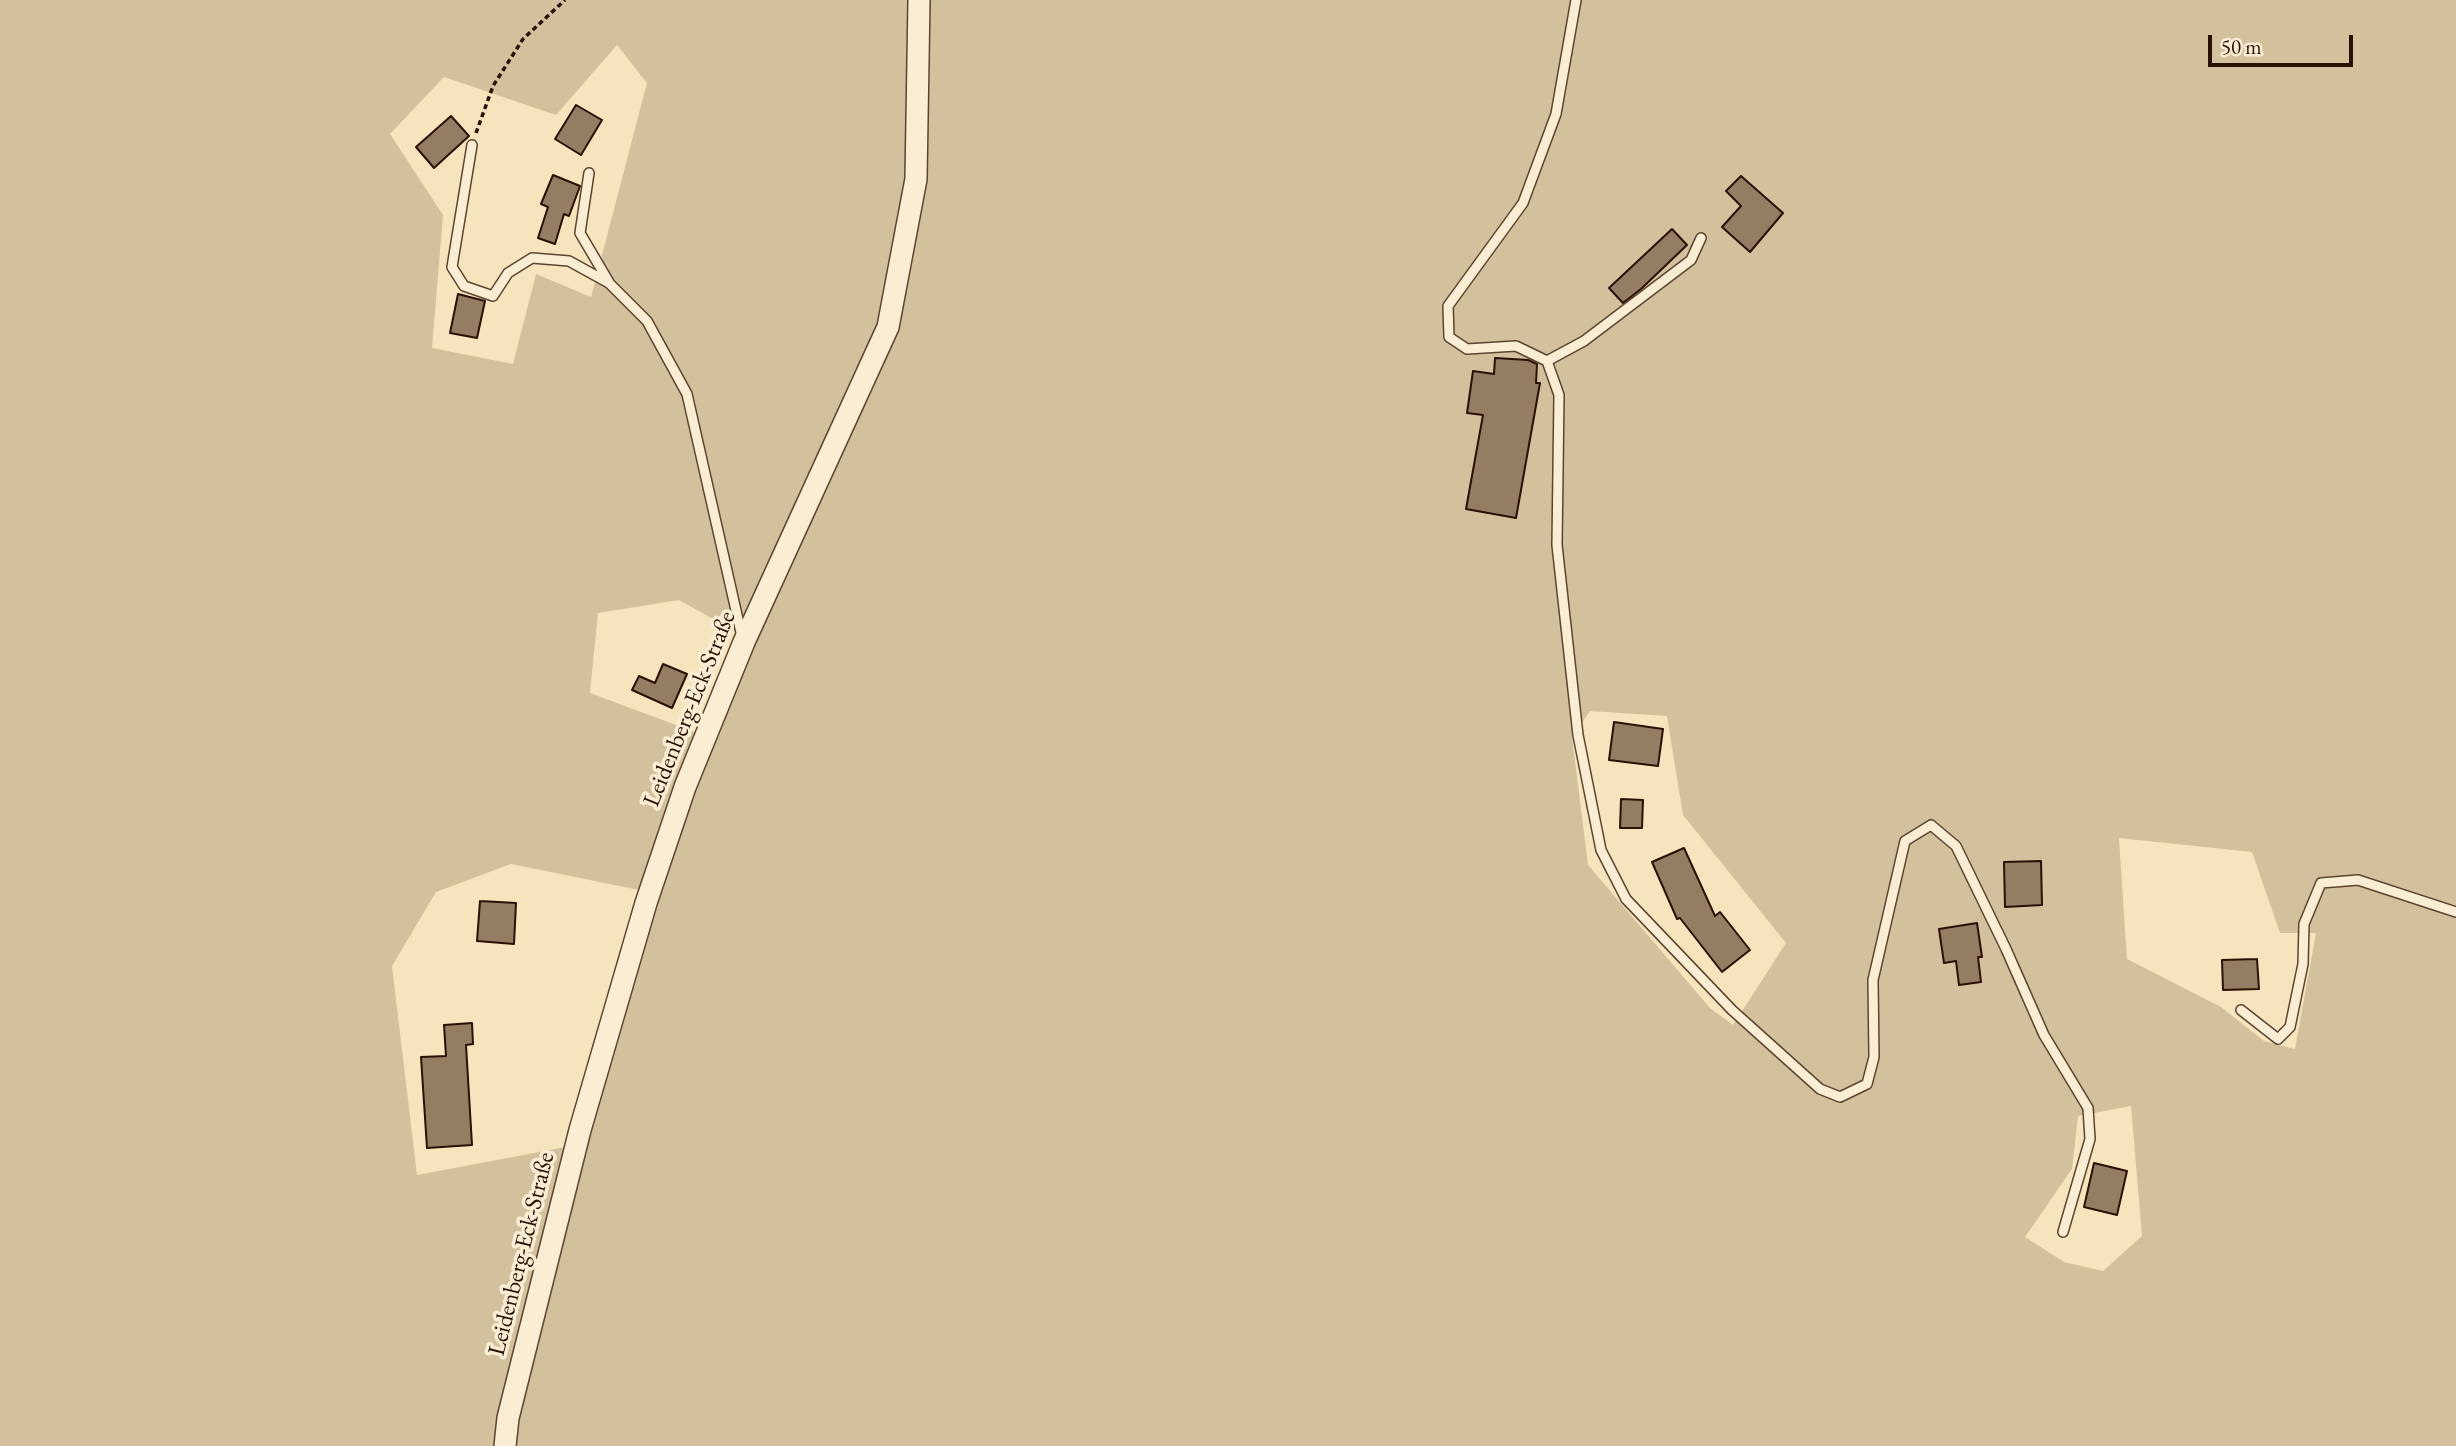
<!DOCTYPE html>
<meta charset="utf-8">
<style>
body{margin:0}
#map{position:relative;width:2456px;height:1446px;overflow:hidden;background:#f6e5bc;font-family:"EB Garamond",serif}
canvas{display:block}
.scale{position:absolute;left:2208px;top:35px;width:145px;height:32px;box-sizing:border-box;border:4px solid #2a0f03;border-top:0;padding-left:9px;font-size:21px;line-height:24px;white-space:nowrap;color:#2a0f03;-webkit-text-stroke:5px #f9eed3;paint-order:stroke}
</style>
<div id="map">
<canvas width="2456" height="1446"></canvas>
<div class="scale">50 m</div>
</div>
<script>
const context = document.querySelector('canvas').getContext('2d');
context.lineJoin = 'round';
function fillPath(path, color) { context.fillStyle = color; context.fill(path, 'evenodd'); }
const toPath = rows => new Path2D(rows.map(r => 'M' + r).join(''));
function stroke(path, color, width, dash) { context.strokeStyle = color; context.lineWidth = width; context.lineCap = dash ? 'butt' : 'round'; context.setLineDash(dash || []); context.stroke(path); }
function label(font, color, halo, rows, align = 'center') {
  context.font = font + ' "EB Garamond",serif'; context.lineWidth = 7; context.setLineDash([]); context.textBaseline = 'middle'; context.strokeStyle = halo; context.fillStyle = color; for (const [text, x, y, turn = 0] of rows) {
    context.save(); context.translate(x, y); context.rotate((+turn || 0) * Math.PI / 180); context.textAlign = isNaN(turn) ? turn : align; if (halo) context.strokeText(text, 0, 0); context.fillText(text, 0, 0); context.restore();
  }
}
const green = toPath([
 [0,0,2456,0,2456,1446,0,1446],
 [617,45,647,83,591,297,536,274,513,364,432,348,443,215,390,134,444,77,556,115],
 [679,600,751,640,711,738,590,693,598,613],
 [1590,711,1667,716,1683,815,1786,943,1733,1025,1710,1008,1588,865,1572,737],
 [2119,838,2252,852,2280,933,2316,933,2295,1049,2264,1041,2221,1007,2127,959],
 [511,864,659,894,587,1143,417,1175,392,966,436,892],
 [2131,1106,2142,1236,2103,1271,2064,1262,2025,1237,2072,1169,2078,1116]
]);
const building = toPath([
 [576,105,602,120,581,155,555,139,576,105],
 [451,116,469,136,434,168,416,147,451,116],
 [553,175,580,186,569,216,564,214,555,244,538,238,548,207,541,204,553,175],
 [1741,176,1783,213,1750,252,1722,227,1741,206,1726,191,1741,176],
 [1672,229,1687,245,1641,289,1623,303,1609,288,1672,229],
 [458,294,485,301,477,338,450,333,458,294],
 [1495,358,1528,360,1537,364,1536,383,1540,383,1516,518,1466,509,1483,415,1467,413,1473,371,1494,374,1495,358],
 [663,664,687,674,672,708,632,690,639,676,655,683,663,664],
 [1614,722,1663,729,1658,766,1609,760,1614,722],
 [1621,799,1643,800,1642,828,1620,828,1621,799],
 [1684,848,1715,916,1720,912,1750,950,1722,972,1680,918,1677,919,1652,862,1684,848],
 [2041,861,2042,905,2005,907,2004,862,2041,861],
 [480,901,516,903,514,944,477,941,480,901],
 [1977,923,1982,957,1978,957,1981,982,1959,985,1956,961,1944,963,1939,929,1977,923],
 [2257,959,2259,989,2223,990,2222,960,2257,959],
 [472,1023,473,1044,466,1045,472,1145,427,1148,421,1057,446,1056,444,1025,472,1023],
 [2094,1163,2127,1171,2117,1215,2084,1207,2094,1163]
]);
const path = toPath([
 [476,133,493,86,523,39,565,0]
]);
const service = toPath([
 [1576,0,1556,114,1523,203,1448,306,1449,337,1467,349,1516,346,1547,361,1584,341,1691,260,1701,238],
 [472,145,452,267,464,286,493,296,508,273,532,258,569,261,609,283],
 [589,173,580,233,610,284,647,321,687,394,742,637],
 [1547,361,1559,395,1557,545,1578,735,1601,850,1626,899,1732,1010,1820,1089,1840,1097,1867,1084,1874,1057,1873,980,1905,841,1931,825,1956,846,2006,949,2044,1035,2088,1108,2090,1139,2063,1232],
 [2241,1010,2278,1039,2290,1027,2303,964,2304,924,2321,883,2358,880,2456,912]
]);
const tertiary = toPath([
 [505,1446,508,1418,580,1130,646,903,685,787,744,642,888,327,916,179,919,0]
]);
const streetNames = [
 ["Leidenberg-Eck-Straße",690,709,-68],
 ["Leidenberg-Eck-Straße",522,1254,-76]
];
fillPath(green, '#d3c19d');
fillPath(building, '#947e63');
stroke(building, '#2a0f03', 2);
stroke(service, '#5d4431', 12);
stroke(tertiary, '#5d4431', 24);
stroke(path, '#2a0f03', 3.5, [5, 3.5]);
stroke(service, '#f9eed3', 9);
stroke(tertiary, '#f9eed3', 21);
label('24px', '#2a0f03', '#f9eed3', streetNames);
</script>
